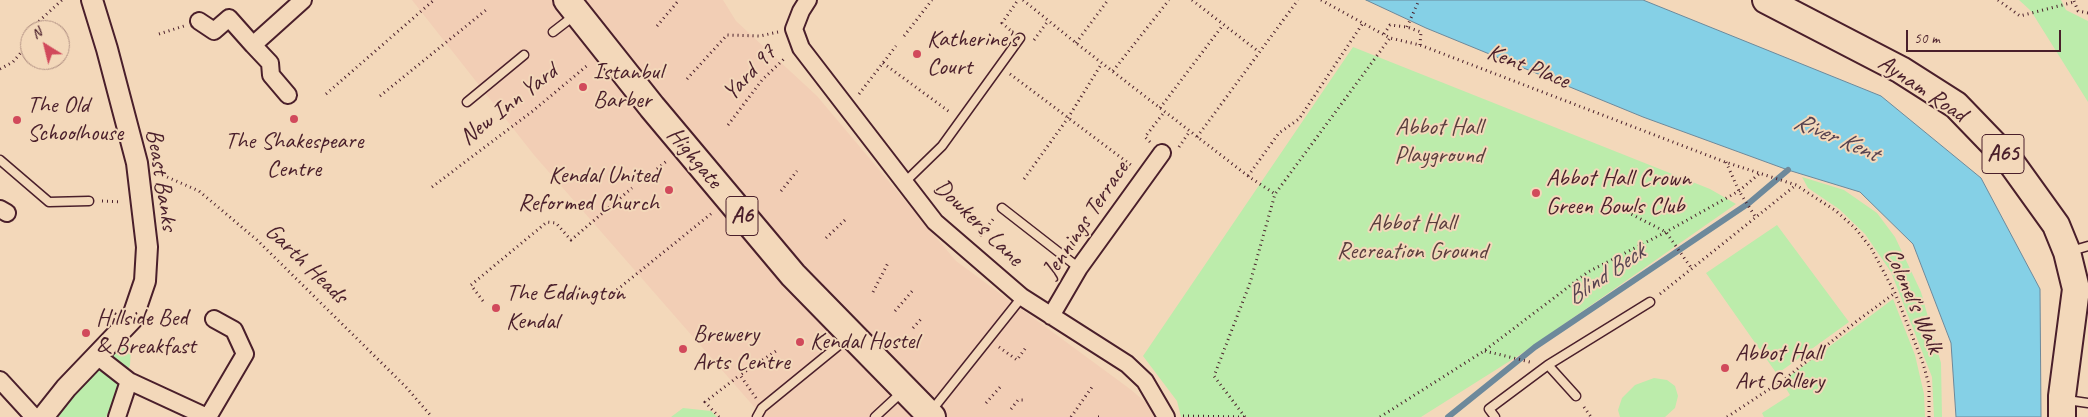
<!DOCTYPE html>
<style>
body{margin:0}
#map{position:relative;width:2088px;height:417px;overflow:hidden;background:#f3d8ba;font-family:Caveat,sans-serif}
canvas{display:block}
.north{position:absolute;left:20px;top:20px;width:50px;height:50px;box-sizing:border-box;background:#f3d8ba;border:1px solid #af8e81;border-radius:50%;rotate:324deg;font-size:14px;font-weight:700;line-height:20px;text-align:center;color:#4a1f2b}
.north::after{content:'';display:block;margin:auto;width:18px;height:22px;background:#d1495b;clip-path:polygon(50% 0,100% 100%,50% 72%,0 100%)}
.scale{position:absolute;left:1906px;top:30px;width:155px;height:22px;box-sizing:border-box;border:2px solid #4a1f2b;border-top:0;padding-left:6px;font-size:15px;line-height:18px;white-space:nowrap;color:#4a1f2b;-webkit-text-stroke:4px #f3d8ba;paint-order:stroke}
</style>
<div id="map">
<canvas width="2088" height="417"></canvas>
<div class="north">N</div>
<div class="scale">50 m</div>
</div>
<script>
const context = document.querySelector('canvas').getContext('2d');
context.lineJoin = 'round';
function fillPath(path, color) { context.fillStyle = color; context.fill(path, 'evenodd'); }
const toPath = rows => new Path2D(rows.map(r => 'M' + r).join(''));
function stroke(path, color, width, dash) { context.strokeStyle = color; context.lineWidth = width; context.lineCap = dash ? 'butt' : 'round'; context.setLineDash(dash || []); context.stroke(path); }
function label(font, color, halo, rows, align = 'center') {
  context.font = font + ' Caveat,sans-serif'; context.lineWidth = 4; context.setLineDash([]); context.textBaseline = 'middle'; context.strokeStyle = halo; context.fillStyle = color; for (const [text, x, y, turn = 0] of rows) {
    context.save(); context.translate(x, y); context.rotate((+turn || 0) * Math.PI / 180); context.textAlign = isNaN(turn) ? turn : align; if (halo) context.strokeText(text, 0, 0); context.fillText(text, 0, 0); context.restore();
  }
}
const built = toPath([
 [412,0,723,0,736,21,817,96,956,261,1130,389,1163,417,763,417,534,155]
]);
const green = toPath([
 [2019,0,2061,0,2066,10,2088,21,2088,102,2031,11],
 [1353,47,1710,189,1736,204,1521,354,1421,417,1181,417,1177,401,1143,356],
 [1802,177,1844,190,1877,213,1895,237,1921,292,1941,363,1942,417,1934,417,1932,377,1891,272,1865,234,1839,209,1808,188],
 [1777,225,1849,322,1777,374,1706,273],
 [1893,299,1915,355,1924,394,1925,417,1764,417,1762,413,1790,395,1782,382],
 [128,338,131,347,130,365,106,417,58,417,74,395],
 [1654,378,1667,380,1675,386,1678,396,1675,408,1665,417,1620,417,1618,410,1622,398,1635,385],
 [683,408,711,411,717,417,671,417]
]);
const water = toPath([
 [1366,0,1643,0,1881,96,1981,178,2040,289,2041,417,1956,417,1951,343,1913,244,1860,192,1788,170,1643,117,1426,28,1366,0]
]);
const stream = toPath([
 [1448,417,1535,347,1749,203,1788,170]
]);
const path = toPath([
 [1023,0,1076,43,1248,176,1275,194],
 [1192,0,1259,52],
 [1321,0,1390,38,1420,45,1725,162,1796,185,1836,211,1855,228,1871,248,1895,293,1923,363,1929,385,1929,417],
 [1998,0,2020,16,2074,2],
 [2074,1,2078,11,2088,13],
 [657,26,679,0],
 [1407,27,1419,0],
 [36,30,36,24,62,0],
 [1010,30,1002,23,1018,0],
 [159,34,184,26],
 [1384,34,1390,25,1407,27,1421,32,1420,45],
 [904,36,932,0],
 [1034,40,1048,21],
 [1076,43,1108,0],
 [883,63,951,113],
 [0,69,13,62,23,50,30,46],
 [1113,71,1169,0],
 [1010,74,1131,165],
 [687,79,727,35,760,36,778,32],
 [326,94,434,0],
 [859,94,896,46],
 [380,96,486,10],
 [1160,108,1223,25],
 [728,125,762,80,786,57],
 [1197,137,1298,0],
 [1150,142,1145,137,1165,111],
 [1179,147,1190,131],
 [1726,162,1739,191,1756,218],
 [657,169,668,160],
 [158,173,199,191,257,240,405,386,432,417],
 [1248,176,1279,133,1299,119,1363,23],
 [1024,179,1068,118,1102,63],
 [432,187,534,110,589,64],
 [781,191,797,171],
 [102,201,121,202],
 [1627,212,1666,232,1692,269],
 [980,236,994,218],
 [826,238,845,220],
 [873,292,888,263],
 [613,293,712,213],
 [1660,294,1796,185],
 [483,301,471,285,547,222,556,223,571,240,632,188],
 [895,311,914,289],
 [913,328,923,317],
 [999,347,1017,360,1027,346],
 [1485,351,1530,362],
 [756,398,740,375,779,349],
 [986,403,1002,385],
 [1584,407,1591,417],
 [1011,409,1018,400,1025,400],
 [1183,416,1244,417],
 [719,417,705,402,740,375],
 [1071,417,1092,387],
 [1098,417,1099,417],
 [1245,417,1214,376,1250,283,1275,194,1390,38],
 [1380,417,1484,351,1588,272,1666,232,1739,191,1760,173],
 [1727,417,1786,378,1857,321,1895,293]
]);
const service = toPath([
 [553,32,575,15],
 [467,102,524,55],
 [0,160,49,202,89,201],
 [905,182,942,146,1020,38],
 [1002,208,1079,268],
 [2071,251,2088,246],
 [1548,365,1576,396],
 [2067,400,2088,403],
 [932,410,1022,297],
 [757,417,762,408,849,337],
 [875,417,902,392],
 [1495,417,1489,409,1548,365,1650,302]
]);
const minor = toPath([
 [808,0,801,11,794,29,801,48,935,222,1022,297,1127,364,1145,381,1166,417],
 [199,21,214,31,229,18,253,45,303,0],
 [253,45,270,63,271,75,288,95],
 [0,209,7,213],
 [1051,316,1079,268,1162,153],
 [97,356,129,381,117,417],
 [0,380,34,417],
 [129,381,207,417],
 [208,417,245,354,234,330,214,319]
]);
const tertiary = toPath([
 [43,417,66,388,132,319,145,281,147,247,137,163,107,49,92,0]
]);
const trunk = toPath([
 [567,0,652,107,793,275,932,417],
 [1766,0,1901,70,1956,105,2010,161,2056,225,2067,252,2076,289,2062,396,2062,417]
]);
const markers = [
 [917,54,5,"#d1495b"],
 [583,87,5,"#d1495b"],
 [294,119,5,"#d1495b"],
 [17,120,5,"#d1495b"],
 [669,190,5,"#d1495b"],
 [1536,193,5,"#d1495b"],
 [496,308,5,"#d1495b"],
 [86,333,5,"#d1495b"],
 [800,342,5,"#d1495b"],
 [683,349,5,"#d1495b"],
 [1725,368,5,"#d1495b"]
];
const shields = [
 [2003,154,42],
 [742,216,32]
];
const shieldNames = [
 ["A65",2003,154],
 ["A6",742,216]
];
const poiNames = [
 ["Katherine's",927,40],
 ["Court",927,68],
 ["Istanbul",593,73],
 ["Barber",593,101],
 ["The Old",27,106],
 ["Schoolhouse",27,134],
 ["The Shakespeare",294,142,"center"],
 ["Centre",294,170,"center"],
 ["Kendal United",659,176,"right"],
 ["Reformed Church",659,204,"right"],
 ["Abbot Hall Crown",1546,179],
 ["Green Bowls Club",1546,207],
 ["The Eddington",506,294],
 ["Kendal",506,322],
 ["Hillside Bed",96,319],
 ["& Breakfast",96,347],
 ["Brewery",693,335],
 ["Arts Centre",693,363],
 ["Kendal Hostel",810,342],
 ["Abbot Hall",1735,354],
 ["Art Gallery",1735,382]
];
const streetNames = [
 ["Kent Place",1528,67,21],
 ["Yard 97",750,73,-47],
 ["Aynam Road",1922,89,34],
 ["New Inn Yard",509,105,-38],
 ["Highgate",694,158,50],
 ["Beast Banks",161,180,81],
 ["Jennings Terrace",1086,220,-56],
 ["Dowkers Lane",978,223,44],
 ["Garth Heads",306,264,44],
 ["Colonel's Walk",1913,301,66]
];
const parkNames = [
 ["Abbot Hall",1439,128],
 ["Playground",1439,156],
 ["Abbot Hall",1412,224],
 ["Recreation Ground",1412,252]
];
const waterNames = [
 ["River Kent",1836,138,23],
 ["Blind Beck",1606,275,-34]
];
fillPath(built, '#f2ceb5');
fillPath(green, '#bcecab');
fillPath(water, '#85d0e6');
stroke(water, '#6d899b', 1);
stroke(stream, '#6d899b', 6);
stroke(service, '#4a1f2b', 11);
stroke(minor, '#4a1f2b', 20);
stroke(tertiary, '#4a1f2b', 24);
stroke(trunk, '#4a1f2b', 30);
stroke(path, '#4a1f2b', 3, [1, 4]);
stroke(service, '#f3d8ba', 8);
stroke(minor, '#f3d8ba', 16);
stroke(tertiary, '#f3d8ba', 20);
stroke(trunk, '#f3d8ba', 26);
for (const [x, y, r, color] of markers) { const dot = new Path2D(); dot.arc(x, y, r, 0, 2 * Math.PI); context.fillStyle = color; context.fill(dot); stroke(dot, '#f3d8ba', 2); }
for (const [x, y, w] of shields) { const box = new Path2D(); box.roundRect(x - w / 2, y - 19.5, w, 39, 4); context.fillStyle = '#f3d8ba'; context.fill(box); stroke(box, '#4a1f2b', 1); }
label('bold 22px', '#4a1f2b', null, shieldNames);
label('24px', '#4a1f2b', '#f3d8ba', poiNames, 'left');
label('24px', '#4a1f2b', '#f3d8ba', streetNames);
label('24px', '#5b3e3e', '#f3d8ba', parkNames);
label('italic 25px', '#564250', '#f3d8ba', waterNames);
</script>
